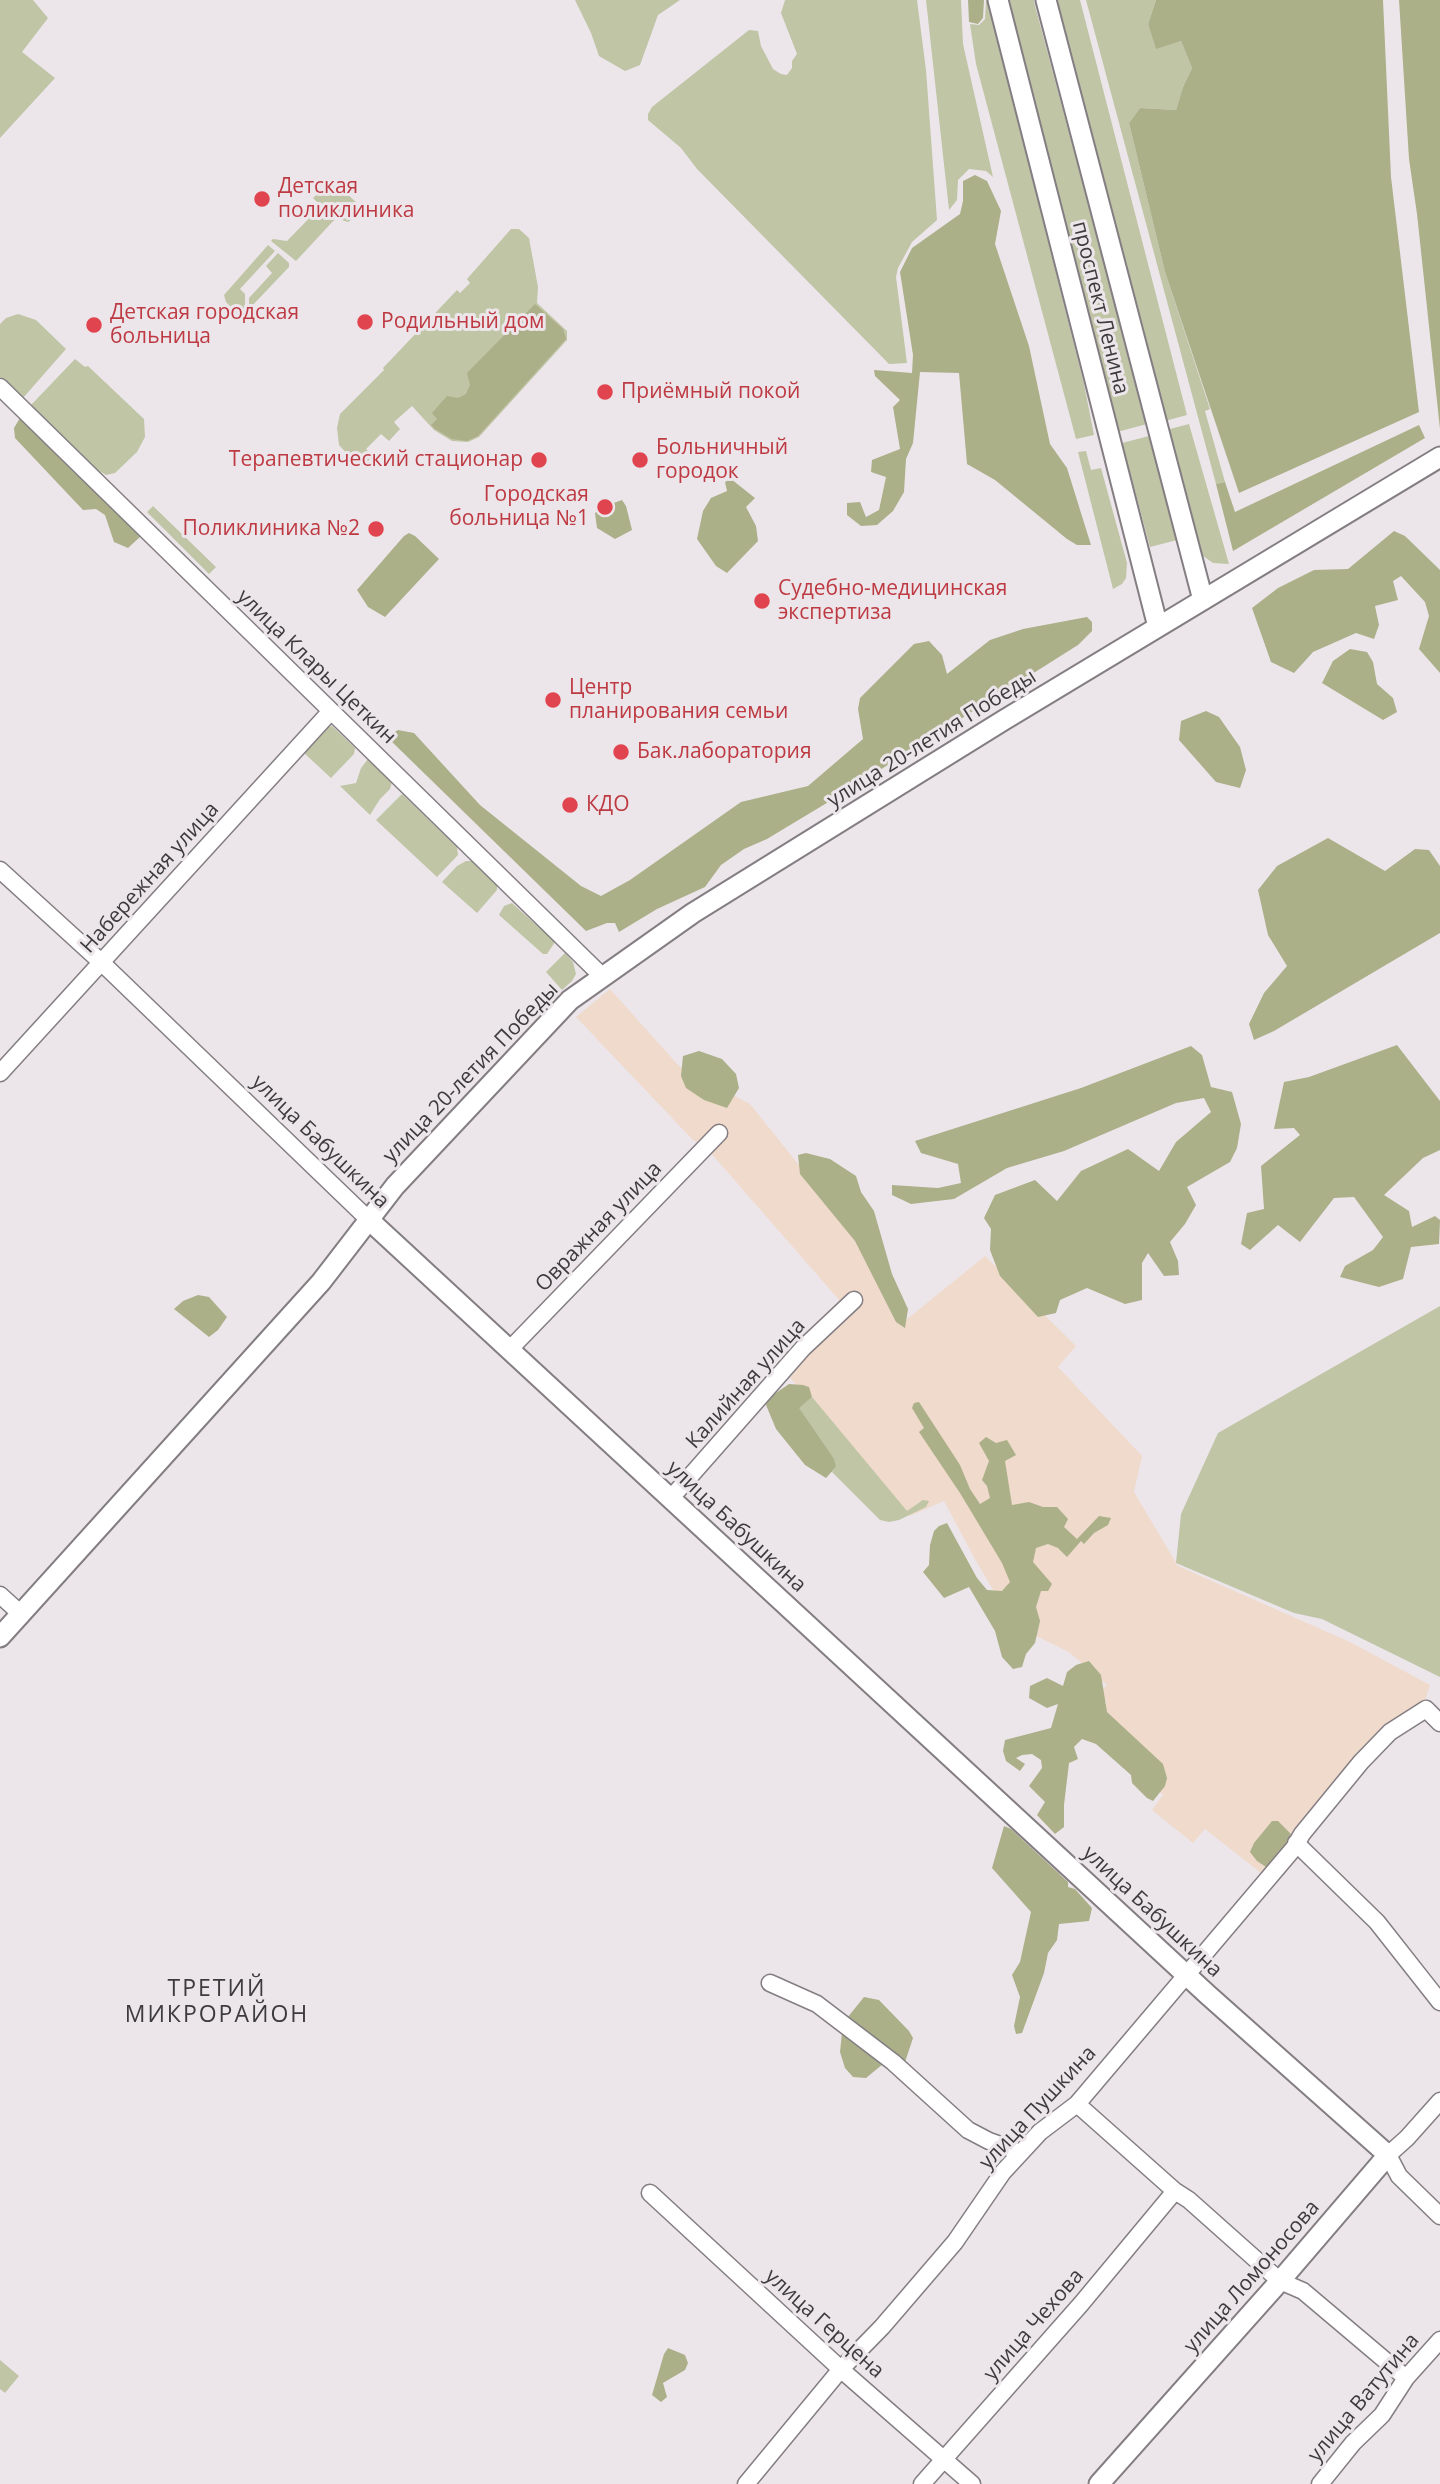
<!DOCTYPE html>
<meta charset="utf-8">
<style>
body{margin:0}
canvas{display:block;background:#ece6eb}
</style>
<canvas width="1440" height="2484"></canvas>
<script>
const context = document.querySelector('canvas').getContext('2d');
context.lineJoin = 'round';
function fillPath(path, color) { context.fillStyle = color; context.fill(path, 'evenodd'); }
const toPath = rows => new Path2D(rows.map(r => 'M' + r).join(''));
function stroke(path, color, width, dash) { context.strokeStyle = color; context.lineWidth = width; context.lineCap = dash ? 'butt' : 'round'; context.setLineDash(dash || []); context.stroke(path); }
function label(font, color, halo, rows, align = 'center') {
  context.font = font + ' "Open Sans",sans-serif'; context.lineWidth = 6; context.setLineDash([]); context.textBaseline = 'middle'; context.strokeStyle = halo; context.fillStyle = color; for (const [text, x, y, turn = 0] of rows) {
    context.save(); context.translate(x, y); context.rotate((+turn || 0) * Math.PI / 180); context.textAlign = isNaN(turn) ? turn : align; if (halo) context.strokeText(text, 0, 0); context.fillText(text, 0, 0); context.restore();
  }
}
const industrial = toPath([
 [610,989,679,1066,750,1104,868,1251,906,1320,985,1256,1076,1346,1058,1367,1142,1456,1134,1492,1178,1566,1350,1642,1430,1685,1423,1706,1381,1736,1261,1873,1205,1829,1193,1843,1152,1810,1163,1795,1152,1785,1098,1714,1107,1703,1097,1695,1107,1685,1069,1652,1014,1625,976,1561,944,1501,910,1516,780,1366,840,1301,709,1151,692,1139,576,1017]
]);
const green = toPath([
 [0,0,33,0,48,18,22,52,55,78,0,138],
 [575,0,680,0,658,15,640,65,625,71,599,56,591,33],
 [785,0,917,0,926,70,937,220,912,242,898,268,896,277,907,363,889,364,697,169,681,148,648,120,648,114,652,107,749,30,758,31,761,46,773,69,781,74,787,75,792,68,792,61,797,54,781,13],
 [926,0,961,0,963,44,993,177,986,171,969,169,958,180,957,200,949,210],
 [986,0,992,0,1010,90,1084,384,1094,435,1076,439,976,64,970,24,979,25,985,19],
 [1010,0,1034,0,1034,2,1147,424,1117,432,1018,47],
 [1058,0,1080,0,1187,415,1165,421,1059,17],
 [1086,0,1156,0,1148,24,1156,48,1181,41,1192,68,1183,87,1176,110,1140,108,1129,123,1165,272,1210,409,1205,411,1225,482,1216,484],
 [329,184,337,185,357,203,358,215,348,222,336,218,296,261,271,241,273,239,287,241,321,206,313,198],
 [511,229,519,229,529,238,538,287,537,303,567,331,567,340,479,437,468,442,452,441,434,430,412,406,394,422,400,429,389,441,381,434,366,449,373,456,368,461,358,462,349,456,339,445,337,428,340,414,384,370,383,368,457,290,460,293,470,283,467,279],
 [268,245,275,251,240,289,245,294,245,321,226,302,224,295],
 [278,253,289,263,289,267,249,309,249,298,272,273,266,266],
 [18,314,36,320,66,349,23,398,0,377,0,324,6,318],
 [75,359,85,367,88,366,144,419,145,437,137,452,115,473,106,475,96,469,31,405],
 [1189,424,1229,564,1213,563,1203,556,1196,545,1166,430],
 [1149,436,1177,540,1150,547,1122,443],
 [1086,451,1091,470,1101,468,1127,563,1126,578,1122,584,1113,589,1078,452],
 [153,506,216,567,209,574,147,512],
 [332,726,355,748,354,754,331,778,303,752,325,728],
 [368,759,392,782,390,789,380,799,370,815,340,786,356,783,361,768],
 [402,794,457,847,458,855,437,877,376,820],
 [466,861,472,861,497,884,497,890,477,913,442,882,457,866],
 [512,903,555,942,547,954,543,954,499,915,504,906],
 [565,953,573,962,576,974,572,981,562,990,546,972],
 [1440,1306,1440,1677,1322,1619,1294,1613,1176,1563,1181,1514,1218,1433],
 [812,1397,907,1511,923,1500,929,1501,926,1507,899,1520,889,1522,880,1520,832,1472,836,1467,798,1408],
 [0,2360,19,2376,5,2393,0,2389]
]);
const forest = toPath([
 [968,0,984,0,983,18,978,24,969,22],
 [1156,0,1383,0,1391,177,1419,412,1239,493,1165,272,1129,123,1140,108,1176,110,1183,87,1192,68,1181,41,1156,49,1148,24],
 [1399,0,1440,0,1440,429,1417,214,1409,159],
 [975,175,987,181,1001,211,995,244,1029,346,1050,444,1067,468,1091,545,1077,545,1067,539,995,480,967,464,959,373,920,372,913,443,906,459,904,492,893,511,877,525,861,526,847,515,847,503,860,502,866,517,879,510,886,477,871,472,872,460,900,449,893,407,900,400,875,376,874,370,912,373,913,355,900,272,912,248,960,214,963,201,963,181],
 [535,304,563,329,566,339,478,436,467,441,452,439,435,429,431,425,437,419,432,413,447,396,458,398,466,394,470,385,467,373],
 [20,418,101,493,141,536,128,548,114,542,105,515,96,509,83,510,15,438,14,428],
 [1419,425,1425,438,1233,551,1216,484,1225,482,1235,512],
 [731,479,755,498,746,507,756,526,758,541,727,573,716,566,697,539,703,511,711,498,727,491,725,482],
 [622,500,626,506,632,530,615,539,597,528,595,513,602,507],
 [1394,531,1405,536,1440,570,1440,673,1419,649,1429,616,1425,602,1401,576,1393,581,1398,600,1375,606,1379,625,1374,639,1356,633,1313,652,1294,673,1271,662,1252,608,1278,588,1314,570,1348,569],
 [409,533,415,536,439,559,385,617,368,607,357,590,404,536],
 [1087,617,1092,622,1092,631,1078,645,845,792,767,839,744,849,721,865,705,887,657,909,619,932,615,923,607,923,586,931,388,738,388,736,398,730,414,733,480,805,581,886,601,896,630,880,741,802,808,786,863,739,858,709,860,698,914,644,929,641,942,655,947,674,990,640,1023,629],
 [1350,649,1367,652,1373,662,1377,684,1393,698,1397,712,1383,720,1322,683,1333,661],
 [1206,711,1219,717,1240,747,1246,770,1240,788,1216,782,1179,740,1181,721],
 [1328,838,1385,871,1415,849,1429,850,1440,866,1440,933,1274,1031,1254,1040,1249,1024,1264,993,1287,966,1268,935,1258,890,1277,866],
 [1397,1045,1440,1101,1440,1150,1423,1158,1384,1195,1409,1211,1412,1227,1435,1216,1440,1220,1439,1244,1411,1247,1403,1279,1379,1287,1340,1277,1345,1266,1373,1250,1383,1237,1354,1197,1334,1198,1300,1242,1278,1225,1250,1250,1241,1244,1247,1213,1264,1209,1261,1166,1300,1135,1294,1128,1274,1129,1284,1082,1309,1077],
 [1191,1046,1202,1055,1211,1087,1232,1092,1241,1124,1237,1148,1230,1162,1187,1187,1196,1205,1185,1224,1170,1242,1178,1261,1179,1275,1164,1276,1148,1253,1142,1263,1142,1300,1125,1304,1087,1288,1060,1300,1056,1313,1038,1317,1000,1276,990,1250,991,1229,984,1218,995,1195,1035,1180,1057,1201,1081,1171,1128,1149,1159,1171,1176,1142,1211,1112,1204,1098,1176,1103,1064,1151,1007,1168,954,1199,911,1204,892,1195,892,1185,938,1188,961,1183,958,1164,921,1153,915,1141,1081,1088],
 [699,1051,722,1059,736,1074,739,1088,727,1108,704,1100,686,1088,681,1076,683,1056],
 [806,1153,830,1159,856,1176,861,1192,874,1211,892,1274,908,1309,905,1328,896,1322,855,1241,800,1174,798,1155],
 [198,1295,209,1297,227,1317,218,1330,209,1337,174,1309,183,1301],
 [789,1384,803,1385,809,1387,812,1397,799,1408,834,1459,836,1467,826,1478,805,1465,776,1429,766,1405,770,1397],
 [919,1402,960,1465,970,1489,980,1504,990,1498,987,1486,982,1480,989,1461,979,1443,986,1437,996,1443,1007,1440,1016,1455,1005,1461,1012,1505,1029,1502,1043,1507,1057,1507,1068,1519,1064,1527,1077,1539,1099,1516,1111,1518,1108,1525,1094,1533,1084,1544,1081,1541,1067,1557,1058,1548,1048,1544,1036,1548,1033,1562,1052,1584,1048,1591,1041,1591,1036,1607,1040,1621,1035,1643,1026,1654,1022,1667,1013,1669,1002,1657,995,1631,969,1587,944,1598,923,1572,929,1565,930,1545,934,1531,939,1526,947,1523,977,1578,987,1590,1002,1591,1010,1582,1002,1563,960,1493,919,1432,924,1428,912,1408,914,1403],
 [1089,1661,1101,1675,1107,1712,1163,1764,1167,1778,1165,1786,1153,1801,1147,1798,1132,1783,1131,1775,1096,1744,1082,1739,1074,1747,1078,1759,1069,1763,1064,1805,1064,1827,1055,1834,1037,1815,1045,1802,1029,1786,1042,1768,1041,1760,1032,1754,1022,1755,1016,1758,1025,1764,1020,1771,1006,1761,1003,1751,1005,1740,1051,1728,1058,1704,1047,1708,1029,1698,1030,1686,1047,1678,1063,1686,1067,1672,1076,1665],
 [1272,1821,1278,1821,1291,1834,1279,1857,1269,1869,1257,1861,1250,1852,1254,1843],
 [1004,1826,1011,1829,1068,1882,1068,1887,1075,1889,1092,1908,1089,1921,1059,1924,1057,1940,1048,1953,1044,1973,1022,2033,1016,2034,1014,2026,1020,1997,1012,1975,1020,1962,1031,1912,992,1868],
 [864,1997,879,2000,909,2031,913,2038,904,2065,883,2064,866,2078,853,2077,845,2068,840,2052,843,2023],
 [668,2348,685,2355,688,2363,685,2370,663,2383,667,2397,661,2402,652,2395,664,2354]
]);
const minor = toPath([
 [0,387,603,977],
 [0,870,101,962,368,1219],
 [0,1073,331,711],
 [509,1350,719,1133],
 [671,1498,803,1348,854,1300],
 [0,1595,21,1614],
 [1296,1843,1377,1922,1440,2002],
 [770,1983,817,2004,893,2062,968,2130,989,2141,1012,2149],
 [1440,2101,1407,2138,1388,2155,1399,2176,1440,2216],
 [1077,2104,1175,2191,1189,2200,1280,2281,1303,2291,1406,2378],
 [650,2193,845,2373,972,2484],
 [746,2484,841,2369,882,2327,955,2242,1003,2172,1040,2132,1077,2104,1294,1848,1302,1834,1361,1762,1390,1732,1426,1709,1440,1723],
 [922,2484,1081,2304,1175,2191],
 [1320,2484,1353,2443,1382,2415,1406,2378,1440,2340]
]);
const tertiary = toPath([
 [998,0,1158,627],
 [1046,0,1203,600],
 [368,1219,1208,1995,1388,2155,1280,2281,1099,2484],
 [0,1637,321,1282,395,1186,570,1000,693,913,1004,720,1440,457]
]);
const markers = [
 [262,199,9,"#e0444e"],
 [365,322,9,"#e0444e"],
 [94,325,9,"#e0444e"],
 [605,392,9,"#e0444e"],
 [539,460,9,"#e0444e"],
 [640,460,9,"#e0444e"],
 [605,507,9,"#e0444e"],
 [376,529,9,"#e0444e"],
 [762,601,9,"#e0444e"],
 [553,700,9,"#e0444e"],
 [621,752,9,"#e0444e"],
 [570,805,9,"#e0444e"]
];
const healthNames = [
 ["Детская",278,187],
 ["поликлиника",278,211],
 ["Детская городская",110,313],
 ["больница",110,337],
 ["Родильный дом",381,322],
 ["Приёмный покой",621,392],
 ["Больничный",656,448],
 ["городок",656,472],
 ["Терапевтический стационар",523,460,"right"],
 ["Городская",589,495,"right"],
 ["больница №1",589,519,"right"],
 ["Поликлиника №2",360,529,"right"],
 ["Судебно-медицинская",778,589],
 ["экспертиза",778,613],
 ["Центр",569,688],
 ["планирования семьи",569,712],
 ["Бак.лаборатория",637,752],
 ["КДО",586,805]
];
const streetNames = [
 ["проспект Ленина",1100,308,76],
 ["улица Клары Цеткин",316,667,44],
 ["улица 20-летия Победы",932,739,-32],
 ["Набережная улица",150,878,-48],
 ["улица 20-летия Победы",471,1073,-46],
 ["улица Бабушкина",320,1142,44],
 ["Овражная улица",599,1227,-46],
 ["Калийная улица",746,1384,-48],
 ["улица Бабушкина",736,1527,43],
 ["улица Бабушкина",1152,1912,43],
 ["улица Пушкина",1038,2108,-47],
 ["улица Ломоносова",1252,2277,-49],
 ["улица Герцена",824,2324,42],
 ["улица Чехова",1034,2325,-49],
 ["улица Ватутина",1364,2398,-50]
];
const neighbourhoodNames = [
 ["ТРЕТИЙ",217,1989],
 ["МИКРОРАЙОН",217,2015]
];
fillPath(industrial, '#efdacc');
fillPath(green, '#c0c5a6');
fillPath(forest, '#abb088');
stroke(minor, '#847e83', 19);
stroke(tertiary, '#847e83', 23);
stroke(minor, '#fff', 16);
stroke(tertiary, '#fff', 19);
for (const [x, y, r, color] of markers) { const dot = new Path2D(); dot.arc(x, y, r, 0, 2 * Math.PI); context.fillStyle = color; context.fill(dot); stroke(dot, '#ece6eb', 2.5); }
label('21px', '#be3a42', '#ece6eb', healthNames, 'left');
label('21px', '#3e3b3d', '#ece6eb', streetNames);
context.letterSpacing = '2px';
label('23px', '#3e3b3d', '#ece6eb', neighbourhoodNames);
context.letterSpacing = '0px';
</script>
